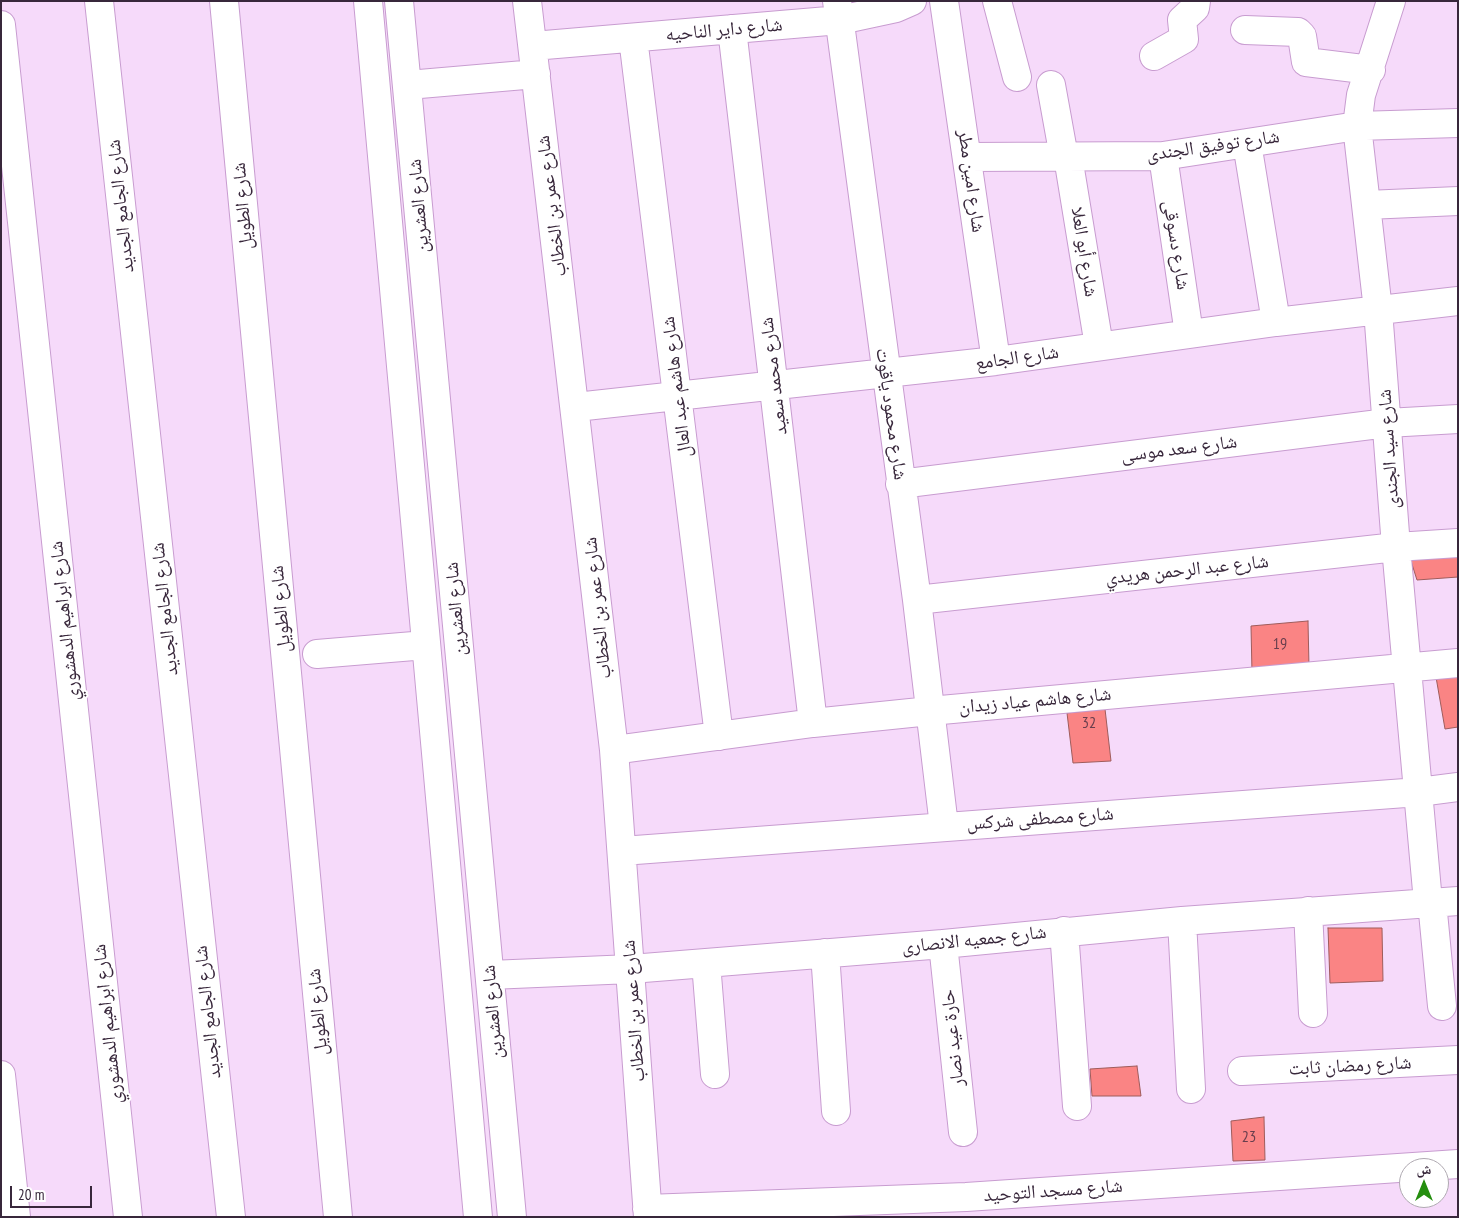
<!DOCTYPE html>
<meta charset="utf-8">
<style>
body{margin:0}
#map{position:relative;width:1459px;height:1218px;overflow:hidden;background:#f6dafa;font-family:"PT Sans Narrow","Noto Naskh Arabic",sans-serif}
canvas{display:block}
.frame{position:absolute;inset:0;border:2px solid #38273b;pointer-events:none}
.north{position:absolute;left:1399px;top:1158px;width:50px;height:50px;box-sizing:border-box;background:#fff;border:1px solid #afa9b1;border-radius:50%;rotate:0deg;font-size:14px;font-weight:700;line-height:20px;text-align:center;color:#38273b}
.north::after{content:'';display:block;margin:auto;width:18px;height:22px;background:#258e0f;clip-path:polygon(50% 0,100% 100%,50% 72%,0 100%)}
.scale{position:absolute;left:10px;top:1186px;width:82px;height:22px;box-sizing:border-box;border:2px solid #38273b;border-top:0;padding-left:6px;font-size:15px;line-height:18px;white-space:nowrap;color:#38273b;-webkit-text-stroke:4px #fff;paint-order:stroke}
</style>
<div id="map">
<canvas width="1459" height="1218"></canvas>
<div class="frame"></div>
<div class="north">ش</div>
<div class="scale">20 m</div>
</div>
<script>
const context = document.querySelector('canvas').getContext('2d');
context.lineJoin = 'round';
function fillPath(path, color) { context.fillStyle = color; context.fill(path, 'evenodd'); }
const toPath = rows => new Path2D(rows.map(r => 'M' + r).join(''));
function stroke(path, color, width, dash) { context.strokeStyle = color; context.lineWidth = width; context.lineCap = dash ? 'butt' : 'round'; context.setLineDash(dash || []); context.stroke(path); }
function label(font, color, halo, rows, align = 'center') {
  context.font = font + ' "PT Sans Narrow","Noto Naskh Arabic",sans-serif'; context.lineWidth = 4; context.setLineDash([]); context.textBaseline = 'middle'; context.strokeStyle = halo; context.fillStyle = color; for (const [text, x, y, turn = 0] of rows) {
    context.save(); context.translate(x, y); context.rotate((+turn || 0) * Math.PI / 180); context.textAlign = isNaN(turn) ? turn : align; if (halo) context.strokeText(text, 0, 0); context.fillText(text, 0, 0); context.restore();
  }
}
const building = toPath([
 [1458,553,1458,577,1417,580,1410,558,1458,553],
 [1308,621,1309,667,1252,673,1251,626,1308,621],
 [1436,677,1458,677,1458,727,1445,729,1436,677],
 [1105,709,1111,761,1073,763,1067,713,1105,709],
 [1328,928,1382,928,1383,981,1330,983,1328,928],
 [1137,1066,1141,1096,1092,1096,1090,1069,1137,1066],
 [1264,1117,1265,1160,1233,1161,1231,1121,1264,1117]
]);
const street = toPath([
 [99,1,231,1217],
 [224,1,338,1217],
 [368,1,478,1217],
 [399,1,512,1217],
 [527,1,614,750,648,1217],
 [837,1,917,600,944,826],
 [944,1,996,361],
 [997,1,1017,77],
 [1391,1,1361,95,1357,126,1378,310,1396,547,1428,902],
 [1,25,128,1217],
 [732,29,813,723],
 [1245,30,1298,32,1302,36,1306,62,1371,70],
 [633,38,719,736],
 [533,46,840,20,896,8,912,1],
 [1154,56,1184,39,1182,20,1195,8,1196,1],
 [408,85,536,74],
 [1051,85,1064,157],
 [1247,143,1276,322],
 [1163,156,1189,334],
 [968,157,1163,156,1357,126,1458,123],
 [1068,157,1099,346],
 [1367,205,1458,201],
 [576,407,996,361,1276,322,1458,301],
 [900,484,1387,423,1458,419],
 [917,600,1396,547,1458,543],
 [317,654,426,645],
 [614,750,813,723,930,711,1458,663],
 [622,851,1419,792,1458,787],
 [1432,902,1442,1006],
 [1308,911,1313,1013],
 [1182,921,1191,1089],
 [1064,931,1077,1106],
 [943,944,963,1132],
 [825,953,836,1111],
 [706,963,715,1074],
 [490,975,631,969,943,944,1182,921,1458,901],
 [1242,1071,1458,1060],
 [1,1075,16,1217],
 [647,1209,966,1197,1458,1164]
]);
const numberNames = [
 ["19",1280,644],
 ["32",1089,723],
 ["23",1249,1137]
];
const streetNames = [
 ["شارع داير الناحيه",724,30,-5],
 ["شارع توفيق الجندى",1213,146,-8],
 ["شارع امين مطر",971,181,82],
 ["شارع الجامع الجديد",121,206,-96],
 ["شارع الطويل",243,206,-95],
 ["شارع العشرين",419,206,-95],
 ["شارع عمر بن الخطاب",552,206,-97],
 ["شارع دسوقى",1176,245,81],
 ["شارع أبو العلا",1084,252,81],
 ["شارع الجامع",1017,358,-8],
 ["شارع محمد سعيد",774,376,-97],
 ["شارع هاشم عبد العال",677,387,-97],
 ["شارع محمود ياقوت",891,414,82],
 ["شارع سعد موسى",1179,449,-7],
 ["شارع سيد الجندى",1389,449,-94],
 ["شارع عبد الرحمن هريدي",1187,570,-6],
 ["شارع عمر بن الخطاب",598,608,-96],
 ["شارع الجامع الجديد",165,609,-96],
 ["شارع الطويل",281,609,-95],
 ["شارع العشرين",456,609,-95],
 ["شارع ابراهيم الدهشوري",65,621,-96],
 ["شارع هاشم عياد زيدان",1035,701,-5],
 ["شارع مصطفى شركس",1040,819,-4],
 ["شارع جمعيه الانصارى",974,940,-6],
 ["شارع عمر بن الخطاب",634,1011,-94],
 ["شارع الجامع الجديد",208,1012,-96],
 ["شارع الطويل",318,1012,-95],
 ["شارع العشرين",493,1012,-95],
 ["شارع ابراهيم الدهشوري",108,1024,-96],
 ["حارة عيد نصار",953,1038,-96],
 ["شارع رمضان ثابت",1350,1066,-3],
 ["شارع مسجد التوحيد",1053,1191,-4]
];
fillPath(building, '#fa8484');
stroke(building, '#9e5c5b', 1);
stroke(street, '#c89cd0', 30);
stroke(street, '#fff', 28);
label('16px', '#683e4d', null, numberNames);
label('19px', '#38273b', '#fff', streetNames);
</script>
